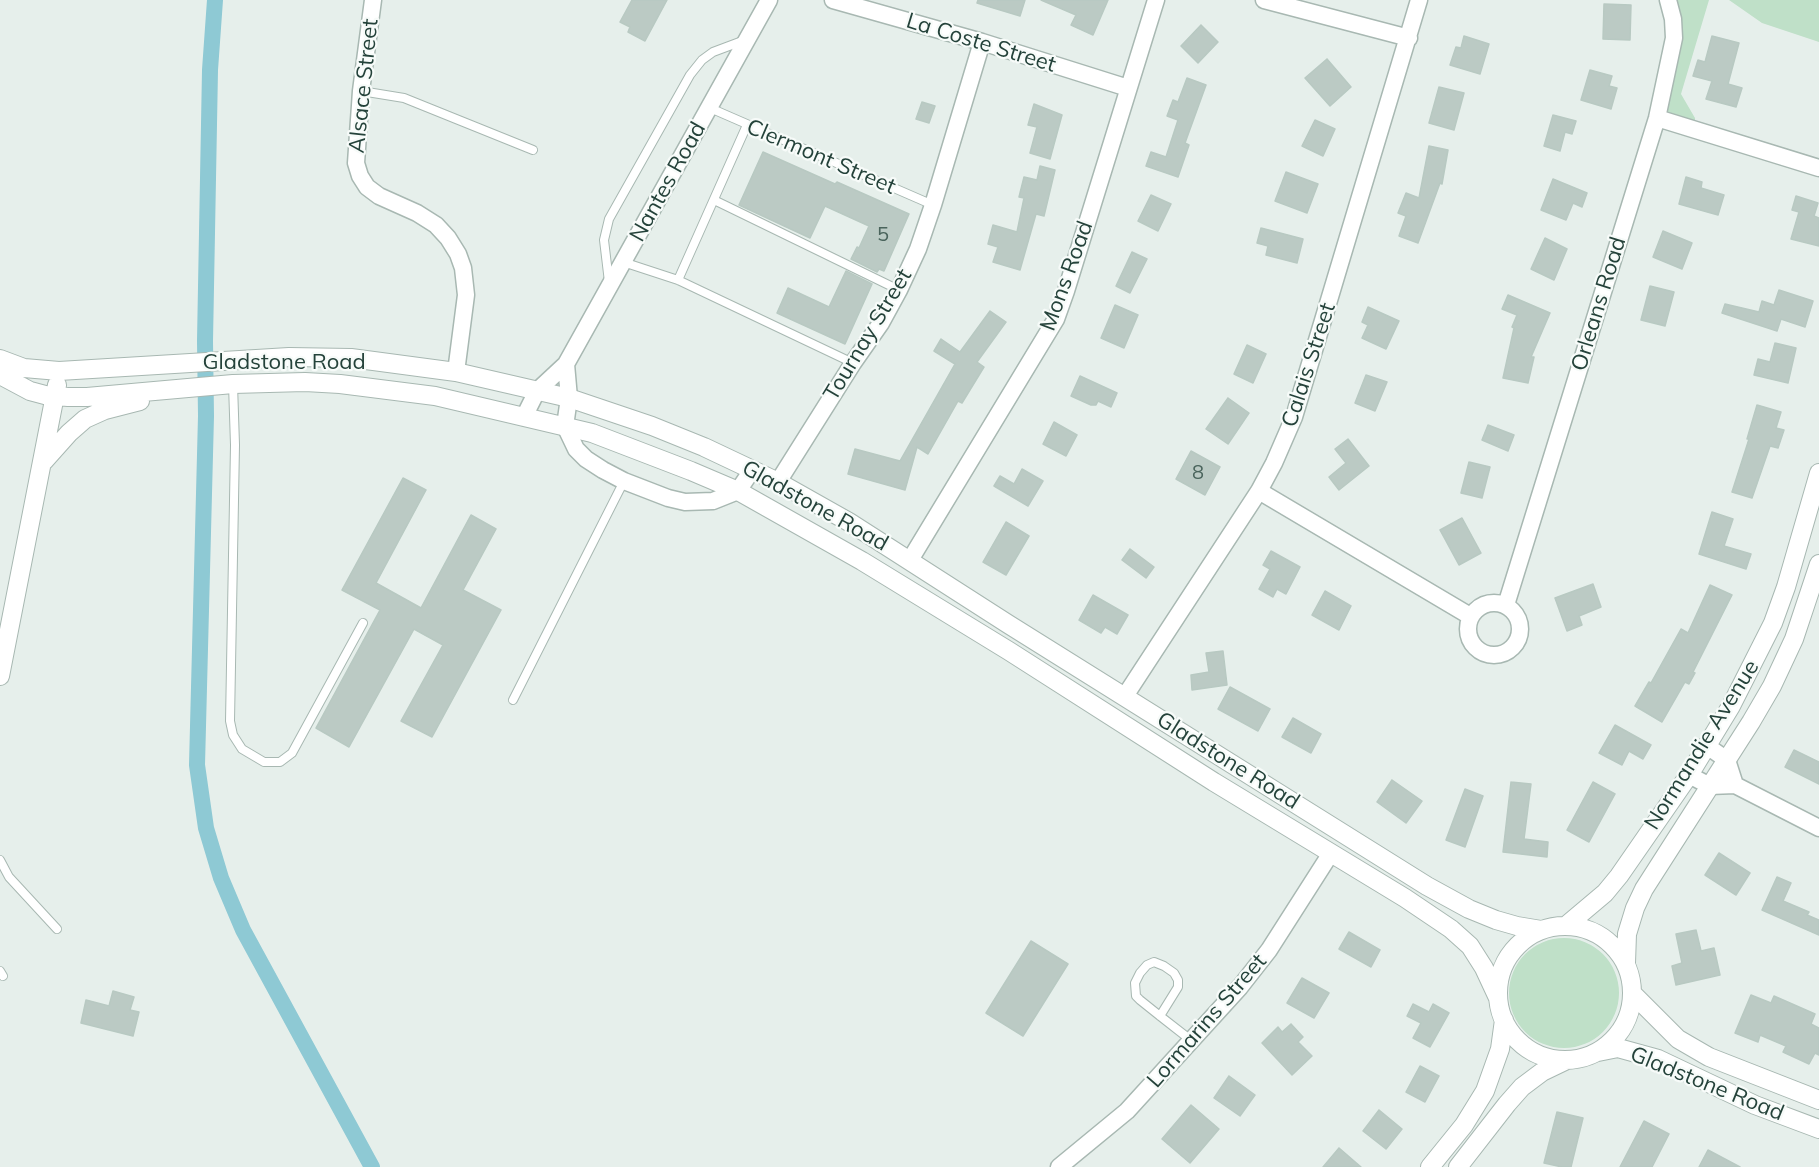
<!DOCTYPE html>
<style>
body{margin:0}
canvas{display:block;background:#e6efeb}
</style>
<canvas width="1819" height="1167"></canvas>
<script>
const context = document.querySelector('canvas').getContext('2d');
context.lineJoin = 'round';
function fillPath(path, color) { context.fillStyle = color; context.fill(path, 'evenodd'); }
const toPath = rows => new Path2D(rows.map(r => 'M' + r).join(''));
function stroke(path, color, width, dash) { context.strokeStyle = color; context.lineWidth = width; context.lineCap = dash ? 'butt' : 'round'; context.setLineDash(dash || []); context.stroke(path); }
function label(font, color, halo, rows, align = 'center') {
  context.font = font + ' Mulish,sans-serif'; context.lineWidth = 4.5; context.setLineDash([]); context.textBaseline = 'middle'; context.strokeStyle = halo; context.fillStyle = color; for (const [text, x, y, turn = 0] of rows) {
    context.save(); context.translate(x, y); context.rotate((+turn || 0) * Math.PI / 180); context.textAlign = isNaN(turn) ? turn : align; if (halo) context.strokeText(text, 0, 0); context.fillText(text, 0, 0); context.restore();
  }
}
const green = toPath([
 [1670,0,1709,0,1681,94,1695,118,1695,123,1662,113],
 [1729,0,1819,0,1819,42,1762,23],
 '1509 993a55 55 0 1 1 110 0a55 55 0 1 1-110 0Z'
]);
const canal = toPath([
 [215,0,210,70,205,341,206,416,197,765,206,828,221,878,243,930,372,1167]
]);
const building = toPath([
 [632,0,667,0,645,41,628,32,630,27,620,22,632,0],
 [978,0,1025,0,1020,16,977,3,978,0],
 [1041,0,1108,0,1093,35,1071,25,1076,15,1041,0],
 [1604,4,1631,5,1630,40,1603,39,1604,4],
 [1201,25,1218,42,1198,63,1181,46,1201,25],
 [1464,36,1489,44,1480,74,1450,65,1456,47,1461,48,1464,36],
 [1712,36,1739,43,1728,84,1742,88,1736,107,1706,99,1712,81,1693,76,1698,60,1705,62,1712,36],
 [1327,59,1351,87,1330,106,1305,78,1327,59],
 [1590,70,1612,76,1609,86,1617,88,1611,109,1581,100,1590,70],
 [1187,78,1206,85,1185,143,1189,145,1178,177,1146,166,1151,152,1166,157,1178,120,1167,116,1173,100,1178,102,1187,78],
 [1439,87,1464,93,1454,130,1429,123,1439,87],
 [922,102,935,106,929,123,916,119,922,102],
 [1034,104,1062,115,1050,159,1030,153,1037,127,1028,125,1034,104],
 [1553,115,1576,121,1572,134,1565,132,1560,151,1544,146,1553,115],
 [1315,120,1335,129,1323,156,1302,146,1315,120],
 [1429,146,1448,150,1442,184,1440,183,1418,243,1399,236,1406,216,1398,213,1406,193,1419,198,1429,146],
 [763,152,835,184,837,182,909,214,884,271,879,269,877,272,851,259,857,247,859,248,869,226,825,206,810,238,739,205,763,152],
 [1040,166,1055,170,1044,216,1036,214,1020,270,993,262,998,247,988,244,993,225,1017,232,1024,198,1019,197,1024,177,1037,180,1040,166],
 [1286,172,1318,184,1307,213,1275,201,1286,172],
 [1686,177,1702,182,1701,188,1724,195,1718,215,1679,204,1686,177],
 [1553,179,1587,193,1582,207,1573,203,1566,220,1541,210,1553,179],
 [1151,195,1171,204,1158,231,1138,221,1151,195],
 [1796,196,1818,203,1814,216,1819,218,1819,246,1791,239,1799,212,1792,210,1796,196],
 [1261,228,1303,239,1297,263,1266,255,1268,246,1257,243,1261,228],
 [1663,231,1692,243,1682,269,1653,257,1663,231],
 [1545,238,1567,249,1554,280,1531,269,1545,238],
 [1132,252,1147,259,1130,293,1116,286,1132,252],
 [846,271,872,284,845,344,777,313,788,288,829,307,846,271],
 [1650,286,1674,292,1665,326,1641,320,1650,286],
 [1779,290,1813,301,1805,327,1781,319,1777,331,1722,313,1725,304,1759,312,1762,301,1774,305,1779,290],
 [1508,295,1550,313,1531,357,1534,357,1528,383,1503,378,1514,328,1512,327,1517,315,1502,309,1508,295],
 [1115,305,1138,315,1124,348,1101,338,1115,305],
 [1368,307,1399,321,1386,349,1362,338,1368,325,1362,322,1368,307],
 [990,311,1006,322,977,362,984,367,962,403,958,401,928,454,917,447,905,490,848,474,855,449,900,461,955,364,934,351,941,339,960,352,990,311],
 [1775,343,1796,348,1788,383,1754,375,1758,359,1770,362,1775,343],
 [1247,345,1266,354,1253,383,1234,374,1247,345],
 [1366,375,1387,382,1375,411,1355,403,1366,375],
 [1080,376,1117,393,1111,407,1098,401,1096,405,1091,405,1071,396,1080,376],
 [1228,398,1249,413,1228,444,1206,429,1228,398],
 [1757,405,1781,412,1776,428,1784,430,1778,448,1770,446,1752,498,1732,492,1749,439,1747,439,1757,405],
 [1054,422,1077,435,1066,456,1043,444,1054,422],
 [1488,425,1514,435,1508,451,1482,440,1488,425],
 [1348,439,1369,466,1339,490,1329,477,1346,463,1335,449,1348,439],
 [1191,451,1220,467,1205,495,1176,479,1191,451],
 [1469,462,1490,467,1482,498,1461,493,1469,462],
 [1022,469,1043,481,1028,506,994,486,1000,476,1014,484,1022,469],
 [403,478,426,490,376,583,421,608,471,515,496,529,463,590,501,610,432,737,401,721,443,645,414,629,349,747,316,728,380,610,342,590,403,478],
 [1712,512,1733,519,1724,546,1751,554,1746,569,1699,554,1712,512],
 [1462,518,1481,553,1459,565,1440,530,1462,518],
 [1006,522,1029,536,1006,575,983,562,1006,522],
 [1130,549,1154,567,1146,578,1122,560,1130,549],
 [1271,551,1300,567,1286,594,1277,589,1273,597,1259,589,1270,569,1263,565,1271,551],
 [1593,584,1601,607,1579,616,1582,625,1567,631,1555,598,1593,584],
 [1710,585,1732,595,1693,672,1695,673,1689,684,1685,682,1662,722,1635,706,1649,682,1651,683,1681,629,1688,633,1710,585],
 [1325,591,1351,606,1339,630,1312,615,1325,591],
 [1093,595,1128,615,1117,634,1105,627,1101,633,1079,620,1093,595],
 [1223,651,1227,685,1192,690,1191,675,1209,672,1206,653,1223,651],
 [1230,687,1270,709,1258,731,1218,709,1230,687],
 [1293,718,1321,734,1311,753,1282,737,1293,718],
 [1615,725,1651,745,1643,759,1629,751,1622,765,1599,753,1615,725],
 [1794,750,1819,762,1819,784,1785,767,1794,750],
 [1392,780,1422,801,1406,823,1377,802,1392,780],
 [1511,782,1531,784,1524,839,1548,842,1547,857,1503,852,1511,782],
 [1593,782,1615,794,1589,842,1567,830,1593,782],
 [1465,789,1483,796,1465,847,1446,840,1465,789],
 [1719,853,1750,873,1736,895,1705,875,1719,853],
 [1777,877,1791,883,1783,901,1809,912,1807,915,1819,920,1819,935,1762,910,1777,877],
 [1696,930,1701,951,1714,948,1720,975,1676,985,1672,966,1682,963,1676,934,1696,930],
 [1349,932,1380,950,1371,967,1339,949,1349,932],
 [1031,941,1068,964,1023,1036,986,1013,1031,941],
 [1302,978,1329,993,1314,1018,1287,1003,1302,978],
 [113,991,134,997,130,1010,139,1012,133,1036,81,1023,86,1000,109,1006,113,991],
 [1751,995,1771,1003,1774,996,1815,1014,1811,1024,1819,1028,1819,1055,1815,1053,1809,1064,1783,1052,1786,1046,1760,1035,1758,1042,1735,1033,1751,995],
 [1413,1004,1429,1012,1433,1004,1449,1013,1430,1047,1413,1038,1421,1023,1407,1016,1413,1004],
 [1291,1024,1303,1037,1298,1042,1312,1056,1292,1075,1262,1043,1278,1027,1282,1032,1291,1024],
 [1420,1066,1439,1076,1425,1102,1406,1092,1420,1066],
 [1229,1076,1255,1095,1240,1116,1214,1098,1229,1076],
 [1191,1105,1219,1129,1190,1163,1162,1139,1191,1105],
 [1379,1110,1402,1129,1386,1149,1363,1131,1379,1110],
 [1557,1112,1583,1118,1571,1167,1562,1167,1544,1163,1557,1112],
 [1644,1121,1669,1134,1652,1167,1620,1167,1644,1121],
 [1339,1148,1361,1167,1323,1167,1339,1148],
 [1708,1150,1740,1167,1699,1167,1708,1150]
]);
const service = toPath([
 [361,91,404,98,533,150],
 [710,108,933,205],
 [714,200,899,290],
 [623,262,678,280,853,363],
 [678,280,747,125],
 [609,282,604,240,609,219,690,75,702,60,713,52,745,40],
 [233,384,235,445,230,721,233,735,242,749,264,762,280,762,292,753,363,623],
 [513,700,624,481],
 [0,860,9,877,57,929],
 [0,971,3,976],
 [1160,1016,1178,987,1178,980,1174,973,1164,966,1154,962,1147,965,1140,973,1135,983,1136,996,1140,1000,1160,1016,1192,1041]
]);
const minor = toPath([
 [373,0,361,91,356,163,360,176,367,187,379,196,417,213,436,225,448,238,458,254,463,268,466,295,456,372],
 [833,0,982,42,1128,88],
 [1264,0,1409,38],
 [1657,118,1819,168],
 [566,364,569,398,565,426,576,449,586,459,603,470,624,481,668,498,685,502,713,501,738,491,752,470],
 [524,417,537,391,566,364,769,0],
 [778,482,853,363,881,323,899,290,918,249,933,205,982,42],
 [1259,491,1470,616],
 [910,560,1056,319,1066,291,1156,0],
 '1468 629a26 26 0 1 1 52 0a26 26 0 1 1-52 0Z',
 [1506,605,1657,118,1674,38,1673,19,1668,0],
 [1125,696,1259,491,1274,463,1294,417,1419,0],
 [1707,746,1727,760,1735,785],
 [1689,775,1710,786,1735,785,1819,828],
 [1059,1167,1127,1111,1240,987,1269,950,1331,853]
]);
const tertiary = toPath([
 [0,359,24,368,59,371,289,357,351,358,456,372,569,398,652,426,704,447,778,482,849,522,1008,624,1427,886,1469,909,1496,920,1517,926,1541,930],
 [0,375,30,391,45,395,68,397,87,397,233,384,305,382,340,384,435,396,592,433,691,471,738,491,862,561,1009,651,1214,782,1405,898,1451,929,1470,946,1484,968,1498,998],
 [44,461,69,433,85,419,105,410,140,401],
 [0,676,57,385],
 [1567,925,1605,893,1619,876,1689,775,1731,706,1773,623,1786,587,1819,473],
 '1498 993a67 67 0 1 1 134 0a67 67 0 1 1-134 0Z',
 [1626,963,1627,934,1635,908,1644,889,1751,722,1772,686,1794,639,1819,564],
 [1632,993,1678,1039,1709,1057,1819,1100],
 [1598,1052,1618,1048,1658,1059,1755,1105,1819,1129],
 [1430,1167,1464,1125,1485,1091,1500,1049,1504,1020],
 [1458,1167,1507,1104,1522,1087,1542,1072,1567,1060]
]);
const numberNames = [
 ["5",883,235],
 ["8",1198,473]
];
const streetNames = [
 ["La Coste Street",981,43,17],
 ["Alsace Street",364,86,-84],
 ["Clermont Street",821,157,23],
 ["Nantes Road",668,182,-61],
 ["Mons Road",1067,276,-70],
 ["Orleans Road",1599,304,-73],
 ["Tournay Street",868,335,-59],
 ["Gladstone Road",284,362],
 ["Calais Street",1309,365,-72],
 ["Gladstone Road",815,506,29],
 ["Normandie Avenue",1702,745,-58],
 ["Gladstone Road",1228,761,32],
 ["Lormarins Street",1207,1021,-49],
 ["Gladstone Road",1707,1084,22]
];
fillPath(green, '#bfe0c8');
stroke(canal, '#8ec9d4', 16);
fillPath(building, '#bbcac4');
stroke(building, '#b8c9c2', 1.5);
stroke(service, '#a8b8b2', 10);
stroke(minor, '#a8b8b2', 19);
stroke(tertiary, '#a8b8b2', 20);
stroke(service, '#fff', 8);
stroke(minor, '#fff', 16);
stroke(tertiary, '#fff', 18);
label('20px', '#4a645c', null, numberNames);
label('22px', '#24423a', '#f7fbf9', streetNames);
</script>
